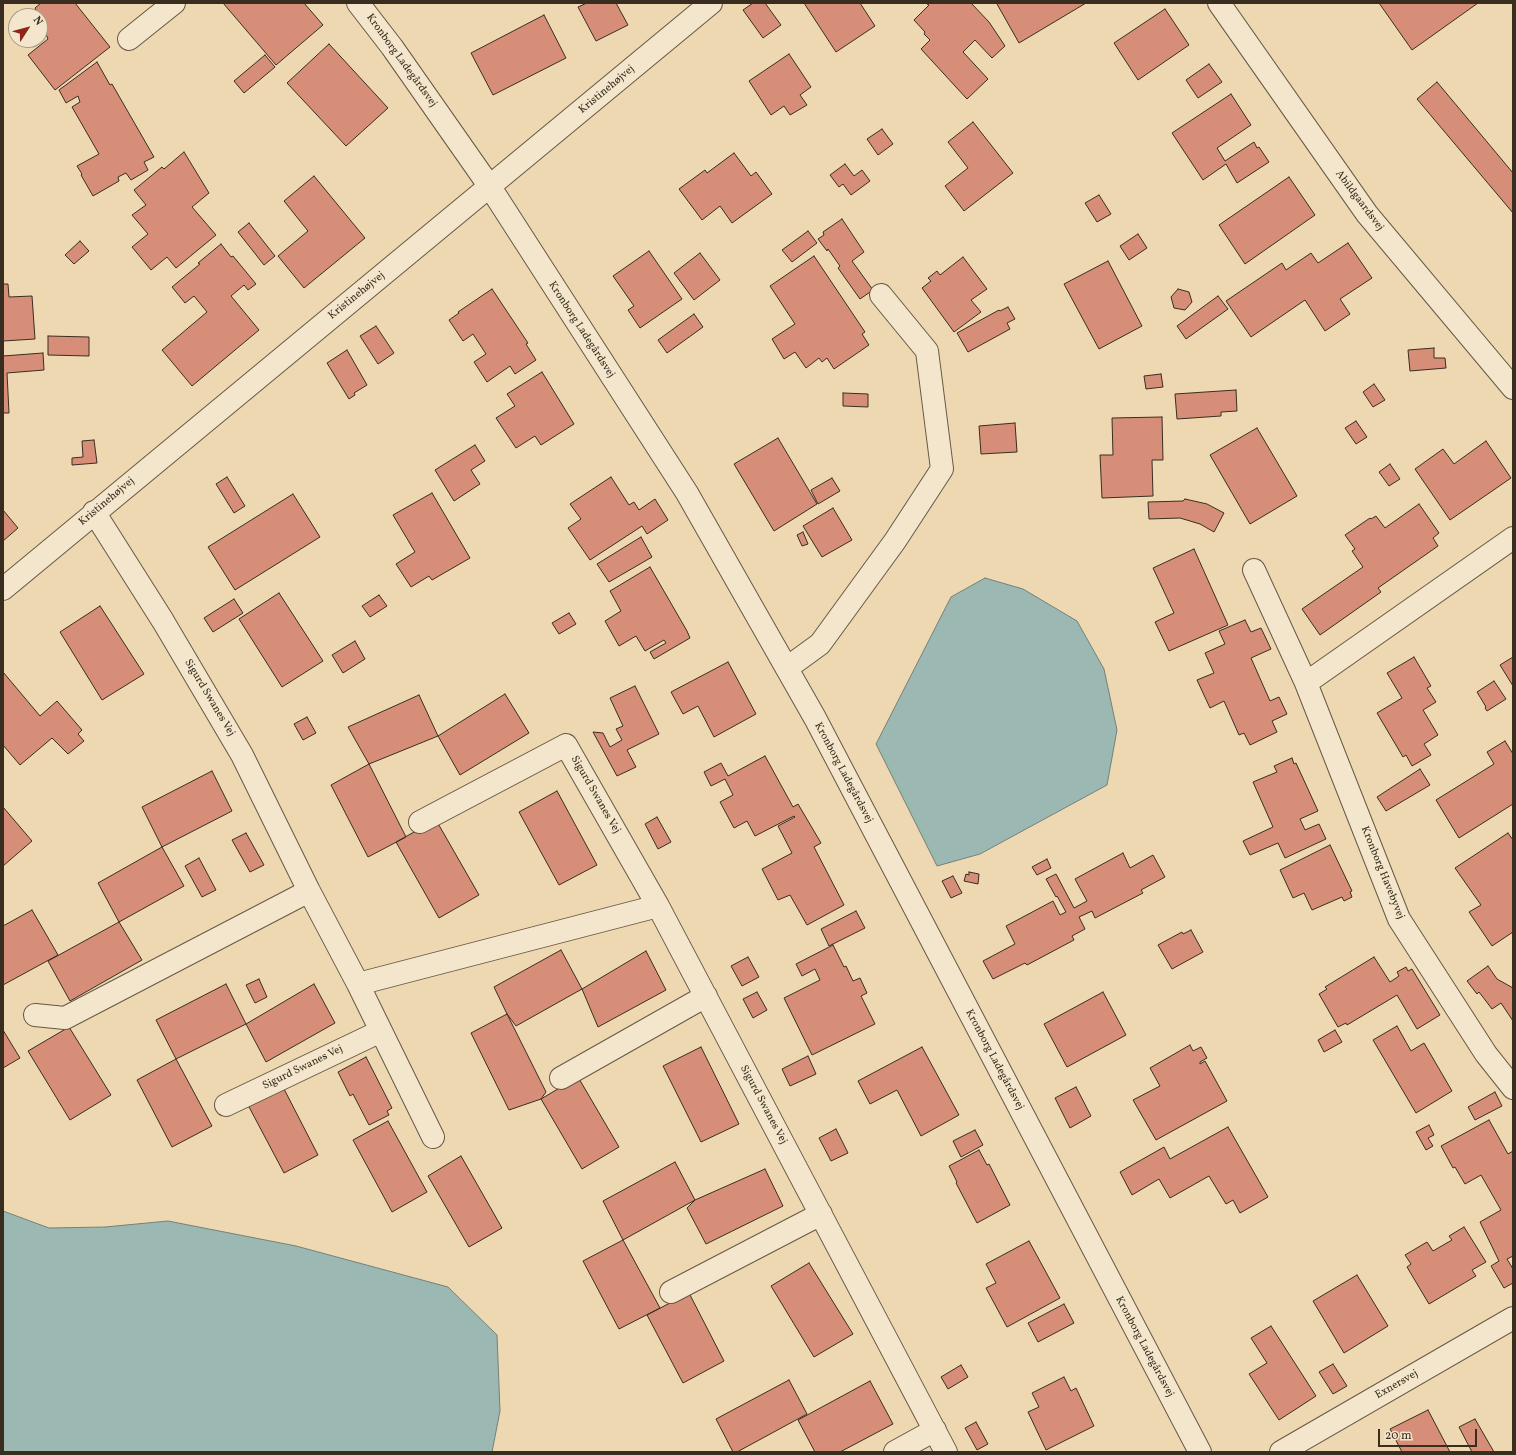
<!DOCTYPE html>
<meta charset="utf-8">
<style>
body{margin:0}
#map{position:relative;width:1516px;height:1455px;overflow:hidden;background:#eed8b1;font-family:Vollkorn,serif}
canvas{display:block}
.frame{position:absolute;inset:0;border:4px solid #392d20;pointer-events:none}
.north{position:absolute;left:8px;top:8px;width:40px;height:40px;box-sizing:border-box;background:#f4e6cc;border:1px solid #a99c87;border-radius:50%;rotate:54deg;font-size:11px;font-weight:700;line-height:16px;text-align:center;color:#392d20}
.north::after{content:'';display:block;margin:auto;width:14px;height:18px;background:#8f2418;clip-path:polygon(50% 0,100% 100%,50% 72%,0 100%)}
.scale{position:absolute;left:1378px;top:1429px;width:99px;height:18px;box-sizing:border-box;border:2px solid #392d20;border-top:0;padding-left:5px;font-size:12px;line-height:14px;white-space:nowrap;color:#392d20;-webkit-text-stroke:3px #f4e6cc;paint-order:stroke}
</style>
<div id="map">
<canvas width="1516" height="1455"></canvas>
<div class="frame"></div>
<div class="north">N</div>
<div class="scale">20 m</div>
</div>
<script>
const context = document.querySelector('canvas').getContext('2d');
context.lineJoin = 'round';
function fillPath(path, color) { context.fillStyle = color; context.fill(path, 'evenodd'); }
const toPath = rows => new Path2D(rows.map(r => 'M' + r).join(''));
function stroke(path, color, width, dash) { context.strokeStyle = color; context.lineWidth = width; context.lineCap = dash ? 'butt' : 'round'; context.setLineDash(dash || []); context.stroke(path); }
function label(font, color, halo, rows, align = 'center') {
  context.font = font + ' Vollkorn,serif'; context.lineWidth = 3; context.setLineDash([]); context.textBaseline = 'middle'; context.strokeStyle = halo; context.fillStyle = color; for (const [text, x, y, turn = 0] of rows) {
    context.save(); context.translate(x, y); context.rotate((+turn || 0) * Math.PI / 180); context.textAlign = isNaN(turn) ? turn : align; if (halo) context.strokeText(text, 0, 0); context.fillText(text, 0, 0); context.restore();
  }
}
const water = toPath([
 [985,578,1023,589,1077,621,1104,669,1117,730,1107,785,980,854,937,866,876,744,951,597,985,578],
 [3,1211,49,1228,105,1227,168,1221,296,1246,448,1287,497,1335,500,1411,492,1452,3,1452,3,1211]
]);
const building = toPath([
 [41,3,75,3,110,47,55,90,28,55,48,39,40,19,40,16,39,16,35,8,41,3],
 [223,3,304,3,323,25,276,65,223,3],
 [587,3,616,3,628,25,596,41,578,7,587,3],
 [753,3,765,3,781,25,763,38,743,10,753,3],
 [804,3,860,3,875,26,836,52,804,3],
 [927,3,971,3,989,22,1005,46,992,58,975,40,963,52,988,79,967,99,921,49,930,40,924,34,925,32,914,20,929,5,927,4,927,3],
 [998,3,1086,3,1019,43,997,4,998,3],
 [1379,3,1478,3,1412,50,1379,3],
 [1165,9,1189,45,1138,80,1114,43,1165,9],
 [544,15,566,58,493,95,471,53,544,15],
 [329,44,388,108,346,146,287,83,329,44],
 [789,54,811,87,800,95,807,105,790,115,784,106,771,115,749,81,789,54],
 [265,55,275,67,244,93,234,81,265,55],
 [97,62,110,85,112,84,154,157,144,162,148,170,131,180,126,173,118,177,119,181,93,196,81,175,82,174,77,166,99,154,72,107,80,102,78,96,66,103,59,90,97,62],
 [1209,64,1222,82,1198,98,1186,80,1209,64],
 [1437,82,1513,173,1513,213,1417,99,1437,82],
 [1231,94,1251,125,1217,148,1225,161,1254,142,1257,148,1259,147,1269,162,1237,183,1226,164,1203,180,1172,133,1231,94],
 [973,122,1013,173,964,211,945,186,968,168,948,142,973,122],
 [882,129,893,144,878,155,867,139,882,129],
 [184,152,209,193,192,207,216,235,176,268,167,257,151,270,132,247,148,234,132,215,146,205,134,190,162,167,164,169,184,152],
 [734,153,751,176,756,172,772,194,732,223,720,206,702,220,679,189,705,170,707,173,734,153],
 [845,164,854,176,862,170,870,181,851,195,843,184,839,187,830,175,845,164],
 [314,176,365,238,304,288,278,256,308,231,284,201,314,176],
 [1289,177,1315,215,1245,264,1219,225,1289,177],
 [1099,195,1111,214,1097,222,1085,203,1099,195],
 [842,219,864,252,852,261,873,290,860,299,838,268,840,266,828,249,827,251,818,239,824,235,823,232,842,219],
 [249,223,275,256,264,265,238,232,249,223],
 [808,231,817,243,792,262,782,250,808,231],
 [1138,234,1147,248,1129,260,1120,246,1138,234],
 [80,241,89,251,74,264,65,255,80,241],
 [1348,243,1372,278,1340,299,1350,314,1325,331,1305,300,1251,337,1226,301,1282,263,1286,270,1311,253,1318,263,1348,243],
 [221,244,231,257,233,256,256,284,248,290,244,285,231,296,259,330,192,386,162,350,207,312,194,296,185,303,172,287,200,264,198,263,221,244],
 [649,251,682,299,640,328,628,310,634,306,613,276,649,251],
 [700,253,720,280,694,300,674,273,700,253],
 [814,256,865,332,862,334,869,345,834,369,827,358,822,362,819,358,806,368,795,352,784,359,772,339,795,324,770,286,814,256],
 [963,257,987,289,971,300,981,312,954,332,922,288,931,281,928,278,937,271,940,275,963,257],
 [1108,261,1142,326,1099,349,1064,284,1108,261],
 [3,284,8,284,9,297,32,296,35,339,3,341,3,284],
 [492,289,528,343,526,344,536,360,515,374,510,366,487,382,474,362,486,354,473,334,463,341,449,320,459,313,458,312,492,289],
 [1178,289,1189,292,1192,302,1185,310,1174,308,1171,297,1178,289],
 [1218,296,1228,309,1186,339,1177,326,1218,296],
 [1008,307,1015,319,1007,323,1010,329,968,352,957,333,999,310,1000,311,1008,307],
 [694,314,703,327,667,353,658,340,694,314],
 [376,326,394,353,378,364,360,336,376,326],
 [48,336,89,337,89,356,48,355,48,336],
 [1434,348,1434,358,1445,358,1446,368,1410,371,1408,350,1434,348],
 [347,350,367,385,354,393,355,395,349,399,327,363,347,350],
 [43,353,44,370,7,373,9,413,3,413,3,356,43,353],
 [542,372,574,424,541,445,535,436,516,448,496,418,515,406,507,394,542,372],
 [1161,374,1163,387,1146,389,1144,376,1161,374],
 [1374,384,1385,400,1373,407,1363,392,1374,384],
 [1236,390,1237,411,1221,412,1221,416,1177,419,1175,394,1236,390],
 [843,393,868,394,868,407,843,406,843,393],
 [1162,417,1163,460,1152,460,1153,496,1102,498,1100,455,1113,455,1112,418,1162,417],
 [1356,421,1367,437,1356,444,1345,428,1356,421],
 [1015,423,1017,452,981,454,979,426,1015,423],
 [1257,428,1297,496,1250,524,1210,455,1257,428],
 [778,438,817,504,774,531,734,464,778,438],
 [94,440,97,463,72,465,72,458,83,457,82,441,94,440],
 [1486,441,1511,478,1450,520,1415,469,1443,449,1454,464,1486,441],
 [475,445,485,461,471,470,480,484,454,501,435,470,475,445],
 [1390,464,1400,479,1389,486,1379,472,1390,464],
 [227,477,245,506,234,513,216,484,227,477],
 [611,477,629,505,634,502,639,510,655,499,668,520,647,534,642,526,590,560,568,528,581,519,570,504,611,477],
 [832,478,840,491,818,504,811,490,832,478],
 [432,493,470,558,432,580,429,576,411,587,396,564,415,552,393,515,432,493],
 [293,494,320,537,235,590,208,547,293,494],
 [1185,499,1207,504,1224,513,1214,532,1200,524,1180,518,1149,519,1148,502,1183,501,1185,499],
 [1419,504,1439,533,1433,538,1438,546,1378,588,1381,592,1320,635,1302,609,1363,567,1352,551,1355,549,1345,535,1370,518,1371,519,1376,516,1385,528,1419,504],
 [833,508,852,540,822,557,803,526,833,508],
 [3,510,18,528,3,541,3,510],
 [803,532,808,544,802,546,797,535,803,532],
 [641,537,652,557,609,582,597,564,641,537],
 [1194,549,1228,625,1169,651,1155,622,1174,613,1153,568,1194,549],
 [650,567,687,631,690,638,654,659,650,652,666,643,664,640,645,651,636,636,619,646,605,621,621,611,610,591,650,567],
 [279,593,323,661,282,687,239,619,279,593],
 [379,595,387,606,370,617,362,606,379,595],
 [234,599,243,613,213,632,204,618,234,599],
 [100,606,144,674,102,700,60,632,100,606],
 [569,613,576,624,559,634,552,623,569,613],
 [1245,620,1251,632,1261,628,1271,649,1251,658,1270,701,1279,697,1287,714,1272,721,1277,732,1250,745,1244,733,1239,735,1224,701,1210,708,1197,680,1214,673,1205,653,1225,644,1219,631,1245,620],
 [355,641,365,659,343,673,332,655,355,641],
 [1414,657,1431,686,1427,688,1436,702,1423,710,1438,735,1424,744,1431,755,1412,766,1406,755,1403,757,1377,713,1402,698,1387,673,1414,657],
 [1513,657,1513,686,1500,665,1513,657],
 [728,662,756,714,714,737,698,706,683,714,671,692,728,662],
 [3,672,40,716,57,701,82,730,78,734,84,741,68,754,52,738,20,765,3,745,3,672],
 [1494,681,1506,699,1487,711,1485,708,1486,707,1477,692,1494,681],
 [635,686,659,734,627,750,636,767,617,776,593,732,603,733,610,747,622,740,616,729,623,726,610,698,635,686],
 [505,694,529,733,460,775,438,736,505,694],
 [419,695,438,736,369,764,348,727,419,695],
 [307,717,316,733,303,740,294,724,307,717],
 [1505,741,1513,754,1513,804,1459,838,1436,800,1494,764,1487,752,1505,741],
 [765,756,793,807,798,804,821,843,814,847,844,905,807,925,790,895,778,900,762,869,792,853,778,826,795,817,794,816,755,836,747,821,734,828,720,802,733,795,725,779,711,786,704,772,721,763,728,776,765,756],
 [1292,758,1294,764,1296,763,1318,811,1300,819,1305,830,1319,824,1326,839,1285,858,1278,843,1250,855,1243,841,1273,827,1253,782,1277,772,1274,766,1292,758],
 [369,764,406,837,368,857,331,785,369,764],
 [1420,769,1430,785,1386,811,1377,797,1420,769],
 [212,771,232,811,162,847,142,807,212,771],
 [557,791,597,865,559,885,519,812,557,791],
 [3,807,32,841,3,866,3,807],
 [657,817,671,842,658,849,645,824,657,817],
 [436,820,479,895,439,918,396,842,436,820],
 [246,833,264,865,250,872,232,840,246,833],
 [1508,833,1513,840,1513,932,1492,946,1469,912,1481,905,1455,868,1508,833],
 [1330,845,1352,891,1350,892,1352,897,1344,901,1342,897,1312,910,1304,893,1293,898,1280,870,1330,845],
 [162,847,184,886,119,922,98,883,162,847],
 [1123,853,1130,868,1153,855,1165,877,1141,890,1143,893,1095,918,1092,911,1079,917,1085,929,1072,936,1074,940,1027,965,1025,963,993,979,983,961,1015,944,1006,926,1053,901,1060,915,1066,912,1057,896,1056,897,1046,879,1056,874,1074,908,1087,901,1075,879,1123,853],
 [199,858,216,890,202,897,185,866,199,858],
 [1047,859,1051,868,1037,875,1032,867,1047,859],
 [969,872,979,874,978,884,964,881,966,874,969,875,969,872],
 [953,876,962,893,951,898,942,881,953,876],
 [32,910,58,955,3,985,3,926,32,910],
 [856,911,865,928,829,946,821,929,856,911],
 [119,922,142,960,70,1001,48,961,119,922],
 [1191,930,1203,952,1172,969,1158,945,1182,932,1183,934,1191,930],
 [833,945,844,967,846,966,853,981,860,978,867,993,861,996,875,1024,812,1055,784,998,820,980,815,969,802,976,796,964,833,945],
 [561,950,582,989,516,1026,507,1014,494,987,561,950],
 [646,951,666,990,598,1027,582,989,646,951],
 [748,957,759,977,742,986,731,966,748,957],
 [1374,957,1390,982,1399,976,1397,972,1406,967,1408,971,1412,969,1440,1015,1417,1029,1397,995,1347,1025,1346,1023,1338,1027,1319,994,1327,989,1325,987,1374,957],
 [1488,966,1497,979,1513,988,1513,1021,1501,1003,1492,1009,1479,992,1477,994,1467,981,1488,966],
 [259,979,267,997,255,1003,246,985,259,979],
 [226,984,246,1024,176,1059,156,1020,226,984],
 [314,984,335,1023,266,1062,246,1024,314,984],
 [757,992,767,1010,753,1018,743,999,757,992],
 [1103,992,1126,1035,1067,1067,1044,1024,1103,992],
 [507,1014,546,1092,541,1099,509,1110,471,1033,507,1014],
 [1397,1026,1411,1051,1424,1043,1452,1091,1416,1113,1373,1040,1397,1026],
 [69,1027,111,1095,70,1120,28,1051,69,1027],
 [3,1030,20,1058,3,1068,3,1030],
 [1335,1030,1342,1042,1324,1052,1318,1040,1335,1030],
 [1190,1045,1193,1051,1201,1047,1207,1058,1200,1062,1200,1064,1205,1061,1227,1101,1156,1140,1133,1100,1160,1086,1150,1068,1190,1045],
 [701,1047,739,1124,701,1142,663,1066,701,1047],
 [922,1047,959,1115,921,1136,897,1090,870,1104,858,1081,922,1047],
 [808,1056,816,1074,790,1086,782,1069,808,1056],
 [366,1057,392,1108,387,1111,389,1115,369,1125,353,1094,350,1096,338,1072,366,1057],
 [176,1059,212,1126,172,1147,137,1080,176,1059],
 [578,1077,619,1147,582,1169,541,1099,578,1077],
 [283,1087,318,1155,284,1173,248,1105,283,1087],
 [1076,1087,1091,1116,1070,1128,1055,1098,1076,1087],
 [1495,1092,1502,1106,1475,1120,1468,1107,1495,1092],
 [1489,1120,1508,1154,1513,1151,1513,1256,1507,1259,1513,1269,1513,1283,1504,1288,1491,1266,1499,1261,1480,1222,1501,1210,1481,1175,1465,1184,1455,1167,1453,1168,1441,1146,1489,1120],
 [388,1121,427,1192,392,1212,353,1140,388,1121],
 [1429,1125,1434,1135,1428,1138,1433,1146,1426,1150,1416,1132,1429,1125],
 [1228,1127,1268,1197,1240,1213,1233,1200,1226,1204,1209,1176,1170,1198,1159,1179,1132,1195,1120,1172,1164,1147,1170,1159,1228,1127],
 [836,1129,848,1153,831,1161,819,1138,836,1129],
 [975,1130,983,1145,961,1157,953,1141,975,1130],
 [979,1150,987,1165,989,1164,1010,1205,977,1223,956,1183,957,1182,949,1166,979,1150],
 [461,1156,502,1228,469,1247,428,1176,461,1156],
 [675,1162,695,1200,623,1240,603,1201,675,1162],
 [765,1169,783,1206,706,1244,687,1208,695,1200,765,1169],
 [1464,1227,1486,1262,1472,1270,1476,1276,1429,1304,1407,1267,1411,1264,1405,1255,1427,1242,1433,1251,1452,1240,1449,1236,1464,1227],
 [623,1240,660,1308,619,1329,583,1261,623,1240],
 [1029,1241,1060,1298,1007,1327,986,1288,996,1283,986,1264,1029,1241],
 [809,1263,853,1334,814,1357,771,1286,809,1263],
 [1357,1275,1388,1326,1344,1353,1313,1301,1357,1275],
 [689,1293,724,1361,683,1383,647,1315,689,1293],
 [1064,1304,1074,1323,1038,1342,1028,1323,1064,1304],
 [1271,1326,1316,1396,1279,1420,1249,1374,1267,1363,1251,1338,1271,1326],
 [1333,1364,1347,1386,1333,1394,1319,1372,1333,1364],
 [961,1365,968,1377,948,1389,941,1377,961,1365],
 [1064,1377,1071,1391,1076,1388,1094,1426,1046,1450,1028,1412,1039,1407,1032,1393,1064,1377],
 [789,1380,807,1414,737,1452,733,1452,716,1419,789,1380],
 [870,1381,893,1424,840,1452,815,1452,798,1420,870,1381],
 [1428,1410,1450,1452,1402,1452,1390,1429,1428,1410],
 [1475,1419,1494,1452,1472,1452,1459,1427,1475,1419],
 [976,1422,988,1444,977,1450,965,1428,976,1422]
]);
const minor = toPath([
 [1219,3,1367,214,1513,388],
 [129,39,174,3],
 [94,512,163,621,242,755,309,891,358,984,433,1137],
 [1513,538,1306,683,1399,919,1486,1054,1513,1088],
 [1254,570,1306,683],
 [3,589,711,3],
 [787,668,820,644,895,541,942,469,927,351,881,295],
 [420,822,566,745,658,906],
 [358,984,658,906,946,1452],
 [35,1015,65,1018,309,891],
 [561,1078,706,996],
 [226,1105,381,1031],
 [671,1292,821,1214],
 [895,1452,935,1430],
 [1281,1452,1513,1318]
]);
const tertiary = toPath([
 [358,3,392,47,490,187,687,493,815,718,1200,1452]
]);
const streetNames = [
 ["Kronborg Ladegårdsvej",401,61,54],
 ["Kristinehøjvej",607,90,-40],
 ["Abildgaardsvej",1359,201,53],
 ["Kristinehøjvej",357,296,-39],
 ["Kronborg Ladegårdsvej",581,330,57],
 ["Kristinehøjvej",107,502,-40],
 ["Sigurd Swanes Vej",209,698,59],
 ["Kronborg Ladegårdsvej",843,773,62],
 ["Sigurd Swanes Vej",595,795,60],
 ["Kronborg Havebyvej",1382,873,68],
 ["Kronborg Ladegårdsvej",994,1060,62],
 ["Sigurd Swanes Vej",303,1068,-26],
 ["Sigurd Swanes Vej",763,1105,62],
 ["Kronborg Ladegårdsvej",1144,1347,62],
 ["Exnersvej",1397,1385,-30]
];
fillPath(water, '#9bb8b3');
stroke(water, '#748078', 1);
fillPath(building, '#d68e79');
stroke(building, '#392d20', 1);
stroke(minor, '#665844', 24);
stroke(tertiary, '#665844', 24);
stroke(minor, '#f4e6cc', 22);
stroke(tertiary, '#f4e6cc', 22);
label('11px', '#392d20', '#f4e6cc', streetNames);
</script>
